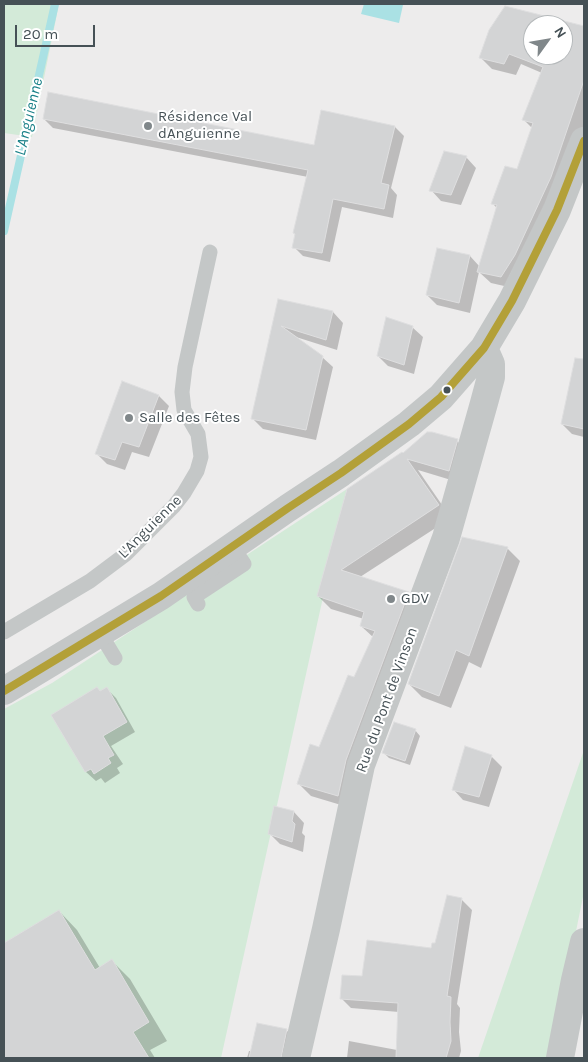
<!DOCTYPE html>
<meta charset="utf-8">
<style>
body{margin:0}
#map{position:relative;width:588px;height:1062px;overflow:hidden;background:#edecec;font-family:Karla,sans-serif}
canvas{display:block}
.frame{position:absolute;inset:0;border:5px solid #465156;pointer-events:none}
.north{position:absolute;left:523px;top:15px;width:50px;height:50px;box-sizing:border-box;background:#fff;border:1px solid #b5b9bb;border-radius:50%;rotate:58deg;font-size:14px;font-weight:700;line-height:20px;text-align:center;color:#465156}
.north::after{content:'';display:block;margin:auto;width:18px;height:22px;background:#80878a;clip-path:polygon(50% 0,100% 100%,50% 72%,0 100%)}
.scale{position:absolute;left:15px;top:25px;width:80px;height:22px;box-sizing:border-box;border:2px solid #465156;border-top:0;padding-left:6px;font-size:15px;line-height:18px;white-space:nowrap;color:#465156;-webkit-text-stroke:4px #fff;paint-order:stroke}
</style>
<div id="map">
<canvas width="588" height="1062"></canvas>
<div class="frame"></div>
<div class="north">N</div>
<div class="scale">20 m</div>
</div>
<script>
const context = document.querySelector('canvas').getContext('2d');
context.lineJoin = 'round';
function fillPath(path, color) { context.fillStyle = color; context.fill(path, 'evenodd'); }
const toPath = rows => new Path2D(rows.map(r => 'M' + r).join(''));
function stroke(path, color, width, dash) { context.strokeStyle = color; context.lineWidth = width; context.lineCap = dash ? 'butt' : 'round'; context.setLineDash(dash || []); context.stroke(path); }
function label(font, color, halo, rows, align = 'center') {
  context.font = font + ' Karla,sans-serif'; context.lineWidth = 4; context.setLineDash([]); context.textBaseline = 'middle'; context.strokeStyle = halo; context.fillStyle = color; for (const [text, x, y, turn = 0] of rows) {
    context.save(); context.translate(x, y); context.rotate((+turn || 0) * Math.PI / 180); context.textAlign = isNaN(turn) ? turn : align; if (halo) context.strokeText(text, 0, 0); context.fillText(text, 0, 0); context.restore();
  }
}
const green = toPath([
 [4,4,59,4,32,137,4,133],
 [347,489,221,1058,4,1058,4,709,52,683],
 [584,750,584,892,550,1058,478,1058]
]);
const water = toPath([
 [364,4,397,4,403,5,399,23,361,14]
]);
const shadow = toPath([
 [505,8,584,27,584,128,580,140,513,288,491,283,479,272,470,313,437,305,427,295,470,256,480,267,497,208,492,203,518,170,532,128,524,120,542,73,521,64,516,75,492,69,480,57],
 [533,25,563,25,563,55,533,55],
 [44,119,315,147,395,127,404,136,391,188,397,195,393,218,342,207,330,262,303,256,294,247,308,177,53,128],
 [466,157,476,168,461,205,441,201,431,190],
 [279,300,333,312,343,323,337,350,296,337,322,357,333,367,316,440,263,429,252,418],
 [412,327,423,337,414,374,388,366,378,356],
 [575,372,584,374,584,437,572,434,562,424],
 [159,396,169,406,149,457,132,452,125,470,107,464,96,453],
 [457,441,469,453,461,483,418,470,451,518,360,577,408,593,421,605,351,808,311,796,299,784,320,749,374,638,361,626,364,619,331,609,318,596,402,453],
 [507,548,520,561,481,668,469,662,451,708,422,697,409,684],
 [107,689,116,698,135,732,111,746,123,764,117,768,120,773,105,783,101,778,96,781,86,772,53,715],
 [415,730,420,736,410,765,389,758,384,753],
 [491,756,502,767,489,807,463,800,453,789],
 [294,812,304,823,302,833,305,836,303,852,280,844,270,834],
 [448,897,462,900,472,910,457,1004,460,1008,459,1032,461,1051,459,1058,347,1058,349,1041,397,1050,399,1012,351,1008,341,998,363,977,432,949,436,944],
 [59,911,77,930,100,968,112,961,130,979,167,1041,150,1050,155,1058,4,1058,4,945],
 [286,1030,300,1043,297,1058,247,1058,249,1051,252,1051]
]);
const stream = toPath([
 [4,231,55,4]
]);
const building = toPath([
 [505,6,584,26,584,80,551,177,515,255,501,277,477,272,497,205,491,204,505,166,517,169,533,123,522,120,543,67,509,54,504,64,479,58,489,30,505,6],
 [533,25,563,25,563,55,533,55,533,25],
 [48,92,314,145,321,110,395,126,381,183,389,185,384,209,333,199,322,253,292,248,295,234,293,233,308,170,43,119,48,92],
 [444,151,467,156,451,195,429,191,444,151],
 [437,248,470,255,459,303,426,295,437,248],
 [278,299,333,311,326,340,281,326,323,356,306,430,251,419,278,299],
 [386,317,413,326,404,365,377,356,386,317],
 [575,358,584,359,584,429,561,424,575,358],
 [122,381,159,395,139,447,122,442,115,460,95,454,122,381],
 [427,432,432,432,458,439,449,471,407,459,439,505,341,570,409,592,346,760,338,796,297,784,310,744,319,747,348,675,354,677,375,631,360,626,364,612,317,596,347,489,402,452,403,453,427,432],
 [462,537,508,547,469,656,456,650,439,696,408,684,462,537],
 [97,687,100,691,107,687,127,722,103,736,114,755,108,758,111,763,94,774,91,769,85,772,51,715,97,687],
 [394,722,416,729,405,761,382,753,394,722],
 [465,746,492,755,479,797,452,790,465,746],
 [274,806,294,811,292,821,295,824,292,842,268,834,274,806],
 [447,895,462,898,447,996,451,997,450,1022,451,1041,446,1058,396,1058,398,1003,340,999,342,975,362,976,367,940,431,948,432,943,435,943,447,895],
 [59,910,95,970,112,959,149,1022,133,1032,149,1058,4,1058,4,943,59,910],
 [257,1023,287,1029,281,1058,249,1058,257,1023]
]);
const service = toPath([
 [198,604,194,597,244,564,232,546],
 [4,632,90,581,126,554,174,506,184,493,197,471,201,457,198,434,184,410,182,392,185,367,210,252],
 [100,633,115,658]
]);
const minor = toPath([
 [560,1058,575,980,584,942]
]);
const tertiary = toPath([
 [4,691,161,596,288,508,341,473,409,424,441,397,484,348,512,301,557,210,584,141],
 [296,1058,326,929,361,765,446,538,484,403,491,377,491,364,484,348]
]);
const bus1 = toPath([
 [4,691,161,596,288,508,341,473,409,424,441,397,484,348,512,301,557,210,584,141]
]);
const markers = [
 [148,126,5,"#80878a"],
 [447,390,4.5,"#465156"],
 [129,418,5,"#80878a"],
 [391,599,5,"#80878a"]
];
const poiNames = [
 ["Résidence Val",158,117],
 ["dAnguienne",158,134],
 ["Salle des Fêtes",139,418],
 ["GDV",401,599]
];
const streetNames = [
 ["L'Anguienne",150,527,-45],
 ["Rue du Pont de Vinson",387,700,-70]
];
const waterNames = [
 ["L'Anguienne",29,117,-77]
];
fillPath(green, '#d3ead8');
fillPath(water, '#aae1e4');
fillPath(shadow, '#0003');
stroke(stream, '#aae1e4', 8);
fillPath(building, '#d3d4d5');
stroke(building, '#dededf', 1);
stroke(service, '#c4c7c7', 15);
stroke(minor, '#c4c7c7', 28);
stroke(tertiary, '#c4c7c7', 28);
stroke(bus1, '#b3a038', 8);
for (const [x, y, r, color] of markers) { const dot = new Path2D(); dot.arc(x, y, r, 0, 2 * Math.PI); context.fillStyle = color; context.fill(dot); stroke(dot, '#fff', 2); }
label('15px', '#465156', '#fff', poiNames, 'left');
label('15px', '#465156', '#fff', streetNames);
label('italic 16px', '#1a8188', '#fff', waterNames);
</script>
